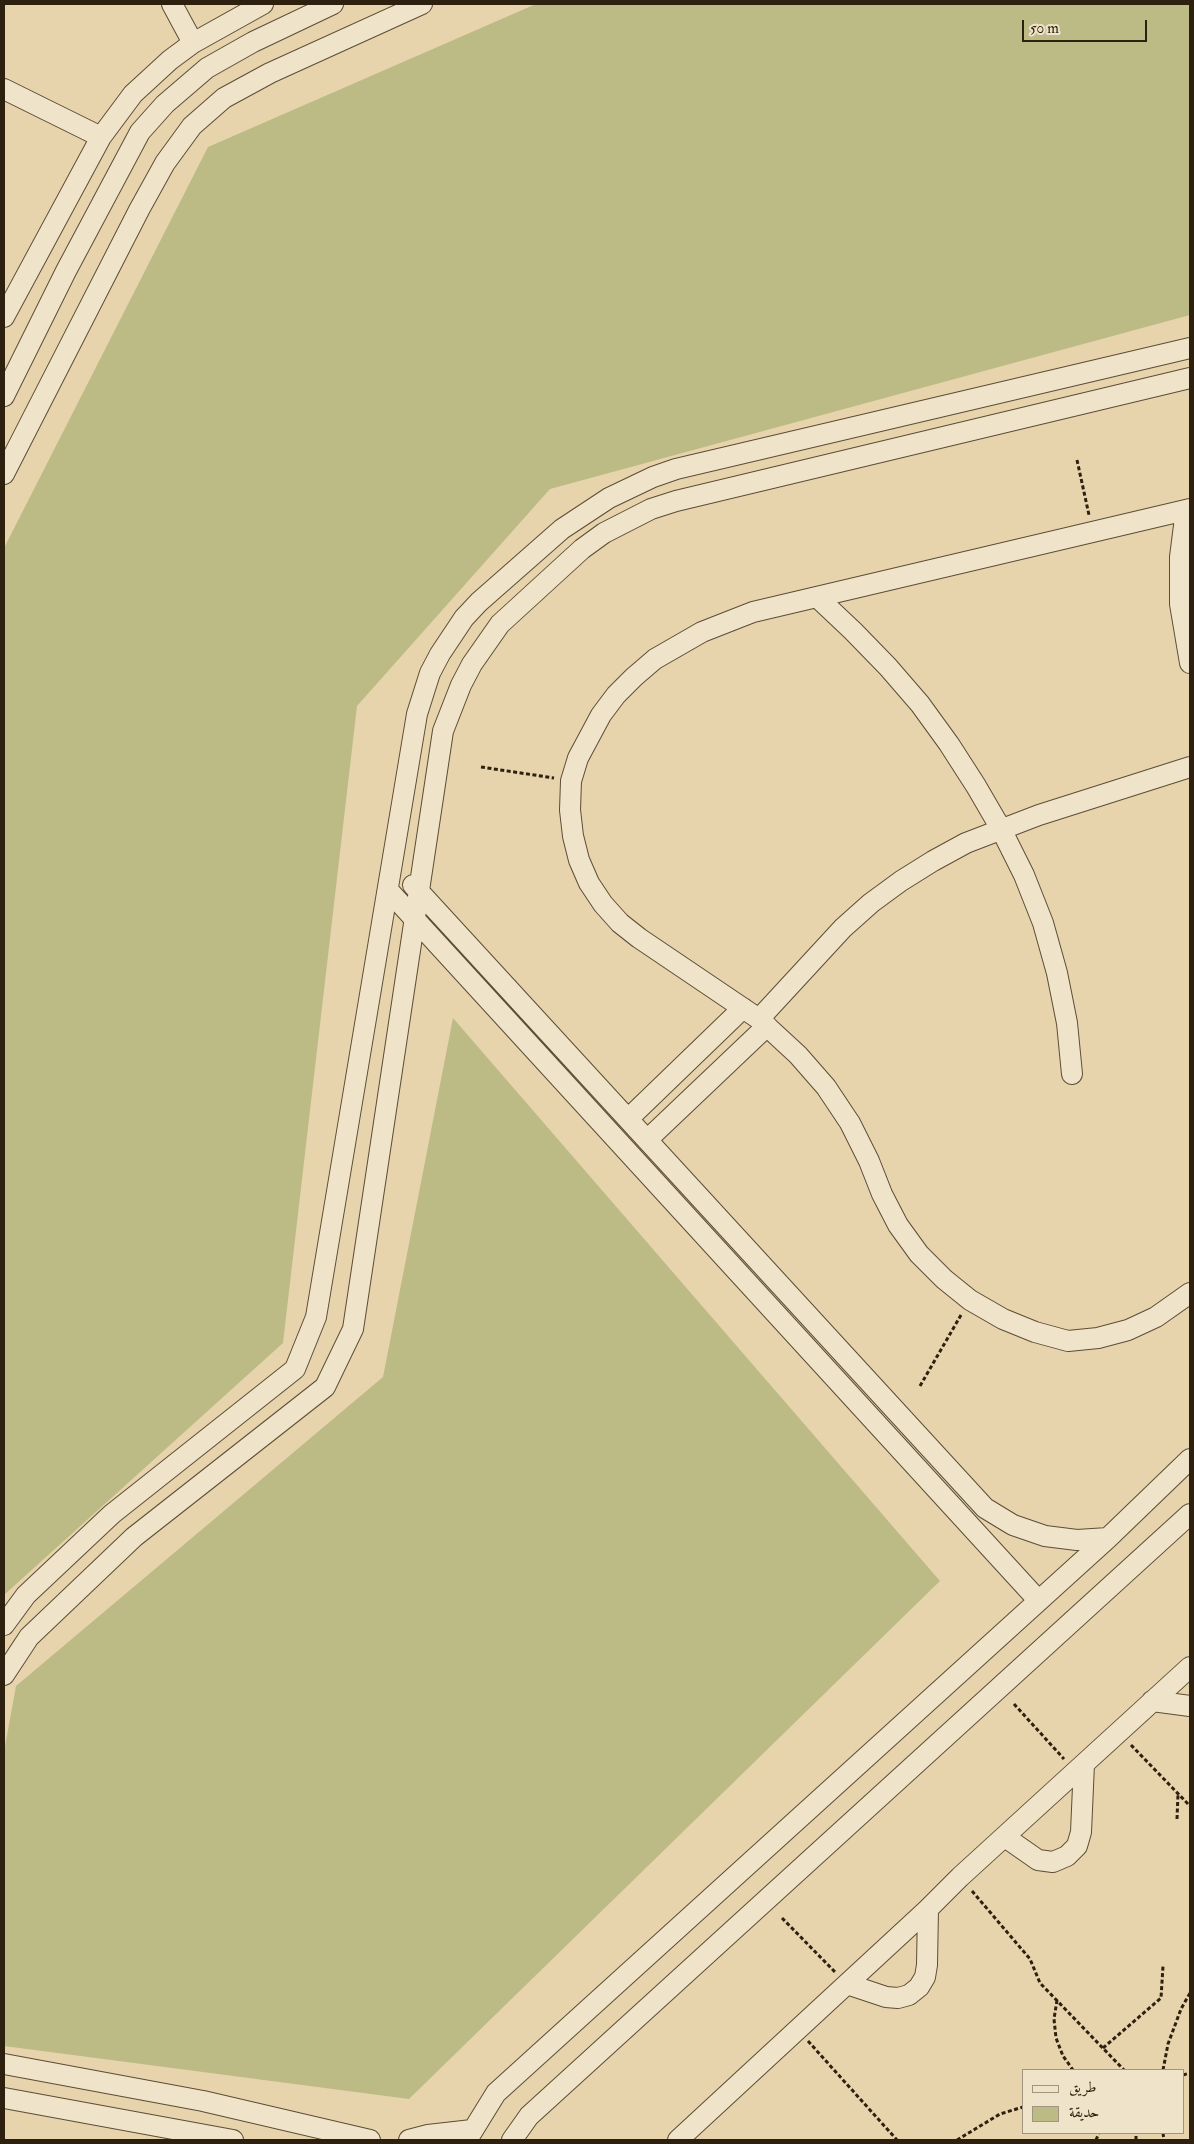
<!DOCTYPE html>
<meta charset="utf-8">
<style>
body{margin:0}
#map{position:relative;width:1194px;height:2144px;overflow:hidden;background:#e7d4ac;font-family:"IM FELL Double Pica",Amiri,serif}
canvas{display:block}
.frame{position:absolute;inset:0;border:5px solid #2e200f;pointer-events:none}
.legend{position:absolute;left:1022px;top:2069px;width:162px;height:65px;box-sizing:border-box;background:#efe3c9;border:1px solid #a2957f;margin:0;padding:6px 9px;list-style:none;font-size:15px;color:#2e200f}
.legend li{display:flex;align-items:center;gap:10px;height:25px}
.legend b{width:25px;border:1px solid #a2957f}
.scale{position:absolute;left:1022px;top:20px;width:125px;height:22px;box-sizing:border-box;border:2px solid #2e200f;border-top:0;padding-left:6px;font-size:15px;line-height:18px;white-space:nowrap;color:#2e200f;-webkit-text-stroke:4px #efe3c9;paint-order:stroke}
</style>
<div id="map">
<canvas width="1194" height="2144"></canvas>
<div class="frame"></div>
<ul class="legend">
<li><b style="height:6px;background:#efe3c9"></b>طريق</li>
<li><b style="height:14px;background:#bcbb85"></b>حديقة</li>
</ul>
<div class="scale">50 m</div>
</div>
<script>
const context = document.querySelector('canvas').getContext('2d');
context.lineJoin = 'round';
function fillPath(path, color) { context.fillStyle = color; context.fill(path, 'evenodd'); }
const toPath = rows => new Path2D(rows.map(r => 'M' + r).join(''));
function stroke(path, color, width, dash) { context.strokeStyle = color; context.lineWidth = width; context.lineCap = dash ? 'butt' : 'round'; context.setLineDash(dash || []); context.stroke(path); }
const green = toPath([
 [536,4,1190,4,1190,315,550,489,357,706,283,1343,4,1595,4,548,208,147],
 [453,1018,940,1581,409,2099,4,2046,4,1752,16,1686,383,1377]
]);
const path = toPath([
 [1077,460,1089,515],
 [481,767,554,778],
 [920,1386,961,1315],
 [1014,1704,1064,1759],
 [1131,1745,1190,1806],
 [1177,1819,1178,1794],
 [972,1891,1030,1959,1040,1983,1124,2070],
 [782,1918,836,1973],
 [1057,2000,1054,2019,1056,2038,1063,2056,1073,2070],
 [808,2041,897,2140],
 [1103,2048,1161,1998,1163,1966],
 [1163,2070,1168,2044,1181,2009,1190,1993],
 [1183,2075,1190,2073],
 [1163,2133,1164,2140],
 [957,2140,1000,2114,1023,2107],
 [1096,2140,1099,2133],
 [1136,2140,1136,2133]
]);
const minor = toPath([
 [172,4,193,43],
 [4,89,101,137],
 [4,317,101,137,133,94,170,60,193,43,263,4],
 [4,396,66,271,140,132,165,104,207,68,253,42,333,4],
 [4,474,139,210,165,163,192,126,224,98,270,73,422,4],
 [1190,509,753,612,702,632,655,659,634,677,616,695,601,715,578,758,571,781,570,810,573,836,579,860,589,883,603,904,620,923,639,938,759,1019,798,1055,826,1087,850,1123,869,1161,882,1194,898,1225,919,1254,944,1279,970,1300,1003,1319,1035,1332,1068,1341,1098,1338,1128,1330,1156,1317,1190,1293],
 [1186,510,1180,557,1180,604,1190,663],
 [817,597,853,631,888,667,920,704,949,744,976,786,1001,829,1024,875,1043,923,1057,973,1067,1023,1072,1074],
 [413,885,985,1508,1013,1525,1045,1536,1077,1540,1108,1538],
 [388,890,1038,1600],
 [759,1019,843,928,871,903,901,881,933,861,966,843,1039,815,1190,767],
 [628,1119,743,1008],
 [647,1140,767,1026],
 [4,1625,26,1595,112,1514,295,1369,316,1317,417,714,430,673,440,654,464,618,479,602,562,529,609,498,653,477,676,469,1190,348],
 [4,1675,29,1637,134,1537,325,1387,353,1329,443,731,461,685,472,664,500,624,582,549,604,533,651,509,676,501,1190,378],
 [1152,1701,1190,1706],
 [1005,1837,1038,1860,1053,1862,1067,1856,1077,1846,1081,1832,1084,1764],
 [847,1984,886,1997,898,1998,909,1995,919,1987,925,1977,927,1965,928,1909],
 [4,2064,203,2101,370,2140],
 [4,2098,233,2140],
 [409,2140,428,2135,472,2130],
 [467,2140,496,2093,1108,1538,1190,1459],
 [512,2140,529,2116,1190,1514],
 [678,2140,928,1909,960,1877,1190,1667]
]);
fillPath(green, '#bcbb85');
stroke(minor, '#5c4d36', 22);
stroke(path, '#2e200f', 3, [4, 2.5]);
stroke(minor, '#efe3c9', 20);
</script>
